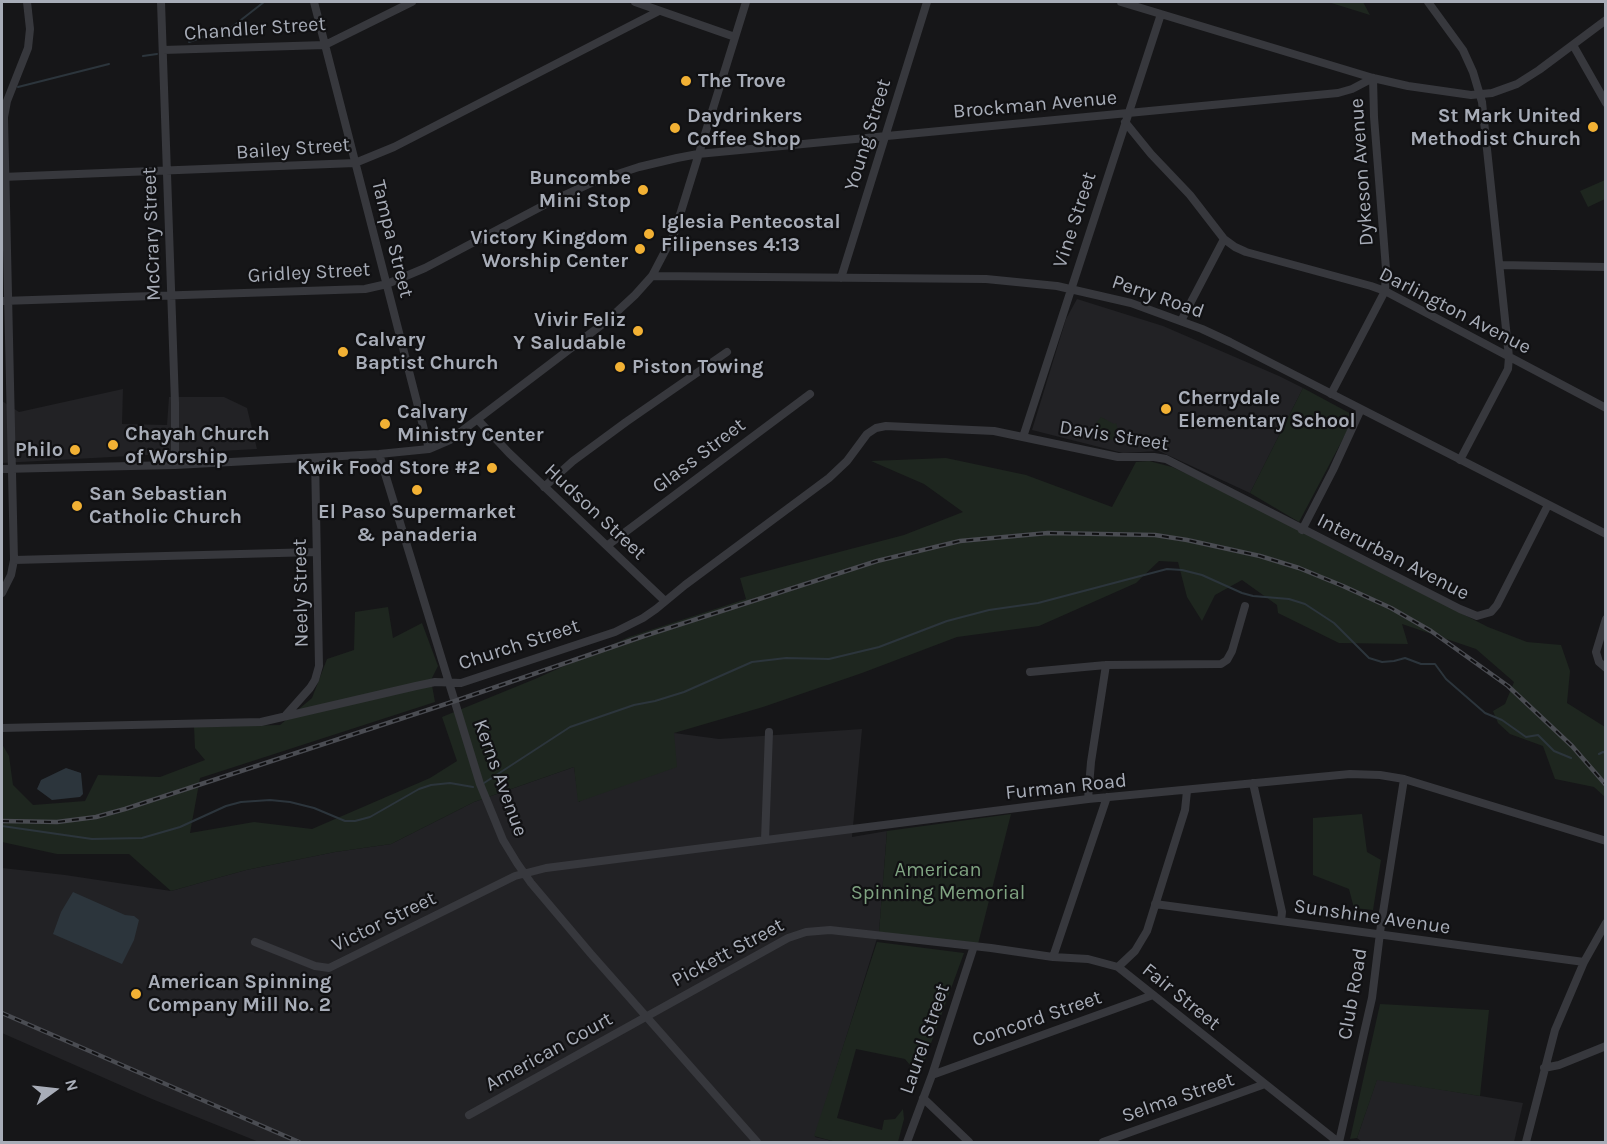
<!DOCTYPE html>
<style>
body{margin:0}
#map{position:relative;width:1607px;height:1144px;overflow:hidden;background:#161618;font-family:Karla,sans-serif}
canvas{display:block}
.frame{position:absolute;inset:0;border:3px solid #a8adb8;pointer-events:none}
.north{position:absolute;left:24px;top:1060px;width:60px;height:60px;-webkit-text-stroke:4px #111113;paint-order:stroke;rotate:75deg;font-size:16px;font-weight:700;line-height:24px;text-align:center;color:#a8adb8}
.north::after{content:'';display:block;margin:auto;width:21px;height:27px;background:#a8adb8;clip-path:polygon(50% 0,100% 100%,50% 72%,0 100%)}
</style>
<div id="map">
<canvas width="1607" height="1144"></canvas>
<div class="frame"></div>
<div class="north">N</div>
</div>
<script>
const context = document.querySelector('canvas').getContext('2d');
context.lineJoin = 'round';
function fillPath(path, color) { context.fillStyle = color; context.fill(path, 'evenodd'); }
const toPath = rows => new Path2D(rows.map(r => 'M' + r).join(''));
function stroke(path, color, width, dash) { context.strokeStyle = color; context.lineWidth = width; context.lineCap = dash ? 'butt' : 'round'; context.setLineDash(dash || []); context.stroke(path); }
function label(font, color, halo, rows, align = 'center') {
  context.font = font + ' Karla,sans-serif'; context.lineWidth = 4.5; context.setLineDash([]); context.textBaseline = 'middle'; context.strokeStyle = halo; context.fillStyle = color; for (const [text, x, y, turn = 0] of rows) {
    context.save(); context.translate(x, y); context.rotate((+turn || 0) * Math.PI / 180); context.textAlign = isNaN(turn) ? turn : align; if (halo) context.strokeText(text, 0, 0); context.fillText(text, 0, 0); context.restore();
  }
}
const built = toPath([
 [1077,299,1163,326,1279,376,1303,388,1250,493,1159,451,1123,453,1032,430,1066,319],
 [123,389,122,424,167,425,169,397,224,397,247,408,257,449,2,463,2,401,19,412],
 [862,729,852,837,887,831,879,932,815,1137,836,1142,259,1142,152,1099,2,1033,2,868,65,875,171,891,246,870,335,852,391,844,474,802,574,767,579,802,674,733,719,739],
 [1377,1079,1523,1103,1514,1142,1362,1142,1357,1138]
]);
const green = toPath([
 [1328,2,1363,2,1370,15],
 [1605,180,1605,199,1588,207,1580,191],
 [1303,388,1355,416,1299,522,1250,493],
 [1101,417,1114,424,1116,423,1119,433,1116,439,1111,440,1100,435,1095,430,1096,423],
 [946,458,1026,475,1112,507,1136,462,1149,461,1172,467,1211,485,1488,627,1527,642,1561,645,1570,671,1567,703,1605,727,1606,798,1594,787,1555,779,1543,746,1510,734,1498,723,1493,711,1505,704,1514,682,1476,649,1402,624,1408,644,1339,643,1278,613,1277,605,1242,580,1215,595,1202,621,1187,597,1178,562,1159,561,1136,583,1039,626,957,637,862,673,763,707,674,733,677,767,578,802,574,767,474,802,391,844,335,852,246,870,171,891,129,854,57,854,2,842,2,744,9,756,13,785,33,805,85,801,98,775,160,777,205,760,195,748,194,727,280,725,312,698,327,659,354,650,355,612,388,607,393,638,422,623,438,666,431,680,435,702,200,778,190,833,254,822,312,829,430,778,457,761,442,717,535,679,629,637,746,599,740,578,904,535,963,512,924,484,871,461],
 [1011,814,978,944,879,932,887,831],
 [1362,814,1367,852,1381,860,1373,910,1354,908,1349,889,1313,875,1313,818],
 [877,942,964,953,919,1076,905,1059,856,1049,837,1118,882,1130,884,1120,895,1119,903,1109,904,1119,898,1142,836,1142,814,1136],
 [1380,1004,1489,1010,1480,1096,1377,1080,1357,1138,1350,1139]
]);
const water = toPath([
 [66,768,81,773,83,794,80,797,52,800,37,789,41,780],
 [73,892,125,915,134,916,139,920,134,940,122,964,53,934,61,912]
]);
const stream = toPath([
 [189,42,211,34,223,34,264,2],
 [143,56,157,54],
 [18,87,109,64],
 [1599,754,1603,752,1606,753],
 [484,783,570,727,634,705,655,701,684,692,752,662,786,658,829,659,879,647,947,621,989,610,1038,603,1167,569,1182,570,1202,575,1242,593,1253,596,1289,599,1305,604,1334,623,1369,658,1382,662,1394,661,1405,658,1421,664,1435,664,1446,679,1485,713,1502,720,1526,737,1538,735,1554,751,1571,758],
 [2,826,92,839,142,838,180,827,226,806,241,802,270,800,290,802,314,808,345,821,355,821,370,817,419,789,431,785,450,783,473,787]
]);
const minor = toPath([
 [161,2,175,403,175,465],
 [314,2,429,449],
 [635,2,735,37],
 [1121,2,1373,78,1408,86,1471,95,1492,93,1517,84,1539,70,1606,20],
 [1428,2,1463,50,1473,72,1482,102,1509,357,1508,369,1460,460],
 [1573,45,1606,103],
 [163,50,325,45,412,2],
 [1125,122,1151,154,1190,195,1224,239,1235,247,1246,252,1371,286,1385,291,1606,408],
 [2,177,355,163,394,147,659,11],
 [1500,265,1606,267],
 [652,276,986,279,1057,286,1131,303,1202,329,1230,342,1606,534],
 [841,278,927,2],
 [2,301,365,289,387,284,425,268,550,202,593,182,639,167,677,158,698,154,1338,93,1352,89,1373,78,1374,117,1386,269,1385,291,1331,394],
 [1181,321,1224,239],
 [478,420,509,453,665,601],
 [1023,437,1161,14],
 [379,454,480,784,503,840,517,863,531,883,591,954,757,1142],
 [2,469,175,465,379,454,429,449,450,440,608,320,635,295,652,276,674,234,746,2],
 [544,487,573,461,626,422,727,352],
 [1302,530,1333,470,1361,409],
 [608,545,810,394],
 [14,560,316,552],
 [2,593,11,575,14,560,4,117,7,101,28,48,30,29,27,2],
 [1606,619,1596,652,1599,662,1606,668],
 [1030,672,1106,665,1221,664,1227,660,1232,651,1245,606],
 [286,715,310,688,315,680,319,666,315,458],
 [2,728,261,722,416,686,435,682,461,683,615,632,643,618,656,609,685,585,829,478,847,461,867,434,876,428,886,426,994,431,1118,457,1154,457,1166,459,1460,609,1477,616,1491,612,1497,605,1548,505],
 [1253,783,1282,912,1281,921],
 [1088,799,1091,762,1106,665],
 [765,840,769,732],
 [1155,904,1584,962],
 [255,942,315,966,329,968,515,876,546,868,1088,799,1350,774,1380,775,1404,779,1606,841],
 [1053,957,1107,797],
 [1118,967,1135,951,1147,931,1185,810,1187,791],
 [1544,1068,1559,1065,1606,1046],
 [932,1075,1153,995],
 [923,1098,969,1142],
 [469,1115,788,938,806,932,830,930,991,948,1053,957,1088,959,1118,967,1338,1142],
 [907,1142,932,1075,974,946],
 [1103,1142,1265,1084],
 [1339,1142,1372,998,1381,925,1404,779],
 [1526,1142,1555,1030,1584,962,1606,923]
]);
const rail = toPath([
 [2,821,57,822,96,817,125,809,455,701,644,636,877,561,960,541,1048,533,1155,535,1187,540,1260,556,1299,568,1343,586,1391,608,1431,631,1508,686,1572,746,1606,785],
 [2,1013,299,1142]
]);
const markers = [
 [686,81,6,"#f2b134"],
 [1593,127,6,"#f2b134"],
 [675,128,6,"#f2b134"],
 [643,190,6,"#f2b134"],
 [649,234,6,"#f2b134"],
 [640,249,6,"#f2b134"],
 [638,331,6,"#f2b134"],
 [343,352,6,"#f2b134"],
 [620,367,6,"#f2b134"],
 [1166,409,6,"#f2b134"],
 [385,424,6,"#f2b134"],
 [113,445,6,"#f2b134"],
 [75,450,6,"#f2b134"],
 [492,468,6,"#f2b134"],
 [417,490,6,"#f2b134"],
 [77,506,6,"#f2b134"],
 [136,994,6,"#f2b134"]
];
const streetNames = [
 ["Chandler Street",255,29,-4],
 ["Brockman Avenue",1035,105,-5],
 ["Young Street",868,135,-73],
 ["Bailey Street",293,149,-4],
 ["Dykeson Avenue",1362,172,-94],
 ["Vine Street",1075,220,-72],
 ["McCrary Street",152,234,-92],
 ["Tampa Street",392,239,76],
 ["Gridley Street",309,273,-3],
 ["Perry Road",1158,297,19],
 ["Darlington Avenue",1455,311,27],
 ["Davis Street",1114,436,9],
 ["Glass Street",699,456,-37],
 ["Hudson Street",595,512,43],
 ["Interurban Avenue",1393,557,27],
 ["Neely Street",301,593,-91],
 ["Church Street",519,645,-18],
 ["Kerns Avenue",500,778,70],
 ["Furman Road",1066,787,-6],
 ["Sunshine Avenue",1372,917,8],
 ["Victor Street",384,922,-26],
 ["Pickett Street",728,953,-28],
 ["Club Road",1353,994,-80],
 ["Fair Street",1181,997,39],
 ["Concord Street",1037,1019,-19],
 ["Laurel Street",925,1039,-71],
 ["American Court",549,1052,-29],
 ["Selma Street",1178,1098,-19]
];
const poiNames = [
 ["The Trove",698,81],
 ["Daydrinkers",687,116],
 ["Coffee Shop",687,139],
 ["St Mark United",1581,116,"right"],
 ["Methodist Church",1581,139,"right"],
 ["Buncombe",631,178,"right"],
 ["Mini Stop",631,201,"right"],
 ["Iglesia Pentecostal",661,222],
 ["Filipenses 4:13",661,245],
 ["Victory Kingdom",628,238,"right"],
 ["Worship Center",628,261,"right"],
 ["Vivir Feliz",626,320,"right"],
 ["Y Saludable",626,343,"right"],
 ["Calvary",355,340],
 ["Baptist Church",355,363],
 ["Piston Towing",632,367],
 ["Cherrydale",1178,398],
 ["Elementary School",1178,421],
 ["Calvary",397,412],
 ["Ministry Center",397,435],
 ["Chayah Church",125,434],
 ["of Worship",125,457],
 ["Philo",63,450,"right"],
 ["Kwik Food Store #2",480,468,"right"],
 ["San Sebastian",89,494],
 ["Catholic Church",89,517],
 ["El Paso Supermarket",417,512,"center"],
 ["& panaderia",417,535,"center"],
 ["American Spinning",148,982],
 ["Company Mill No. 2",148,1005]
];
const parkNames = [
 ["American",938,870],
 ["Spinning Memorial",938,893]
];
fillPath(built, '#222225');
fillPath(green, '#1e261f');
fillPath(water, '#2c353c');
stroke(stream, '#2c353c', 2);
stroke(minor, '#37383d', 8);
stroke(rail, '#4a4c52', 4.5);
stroke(rail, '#111113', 2, [7]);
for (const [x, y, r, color] of markers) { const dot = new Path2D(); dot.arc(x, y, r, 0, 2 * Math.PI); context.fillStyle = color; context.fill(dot); stroke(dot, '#111113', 2); }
label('20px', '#a8adb8', '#111113', streetNames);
label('bold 20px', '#a8adb8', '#111113', poiNames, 'left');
label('20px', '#7fa381', '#111113', parkNames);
</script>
